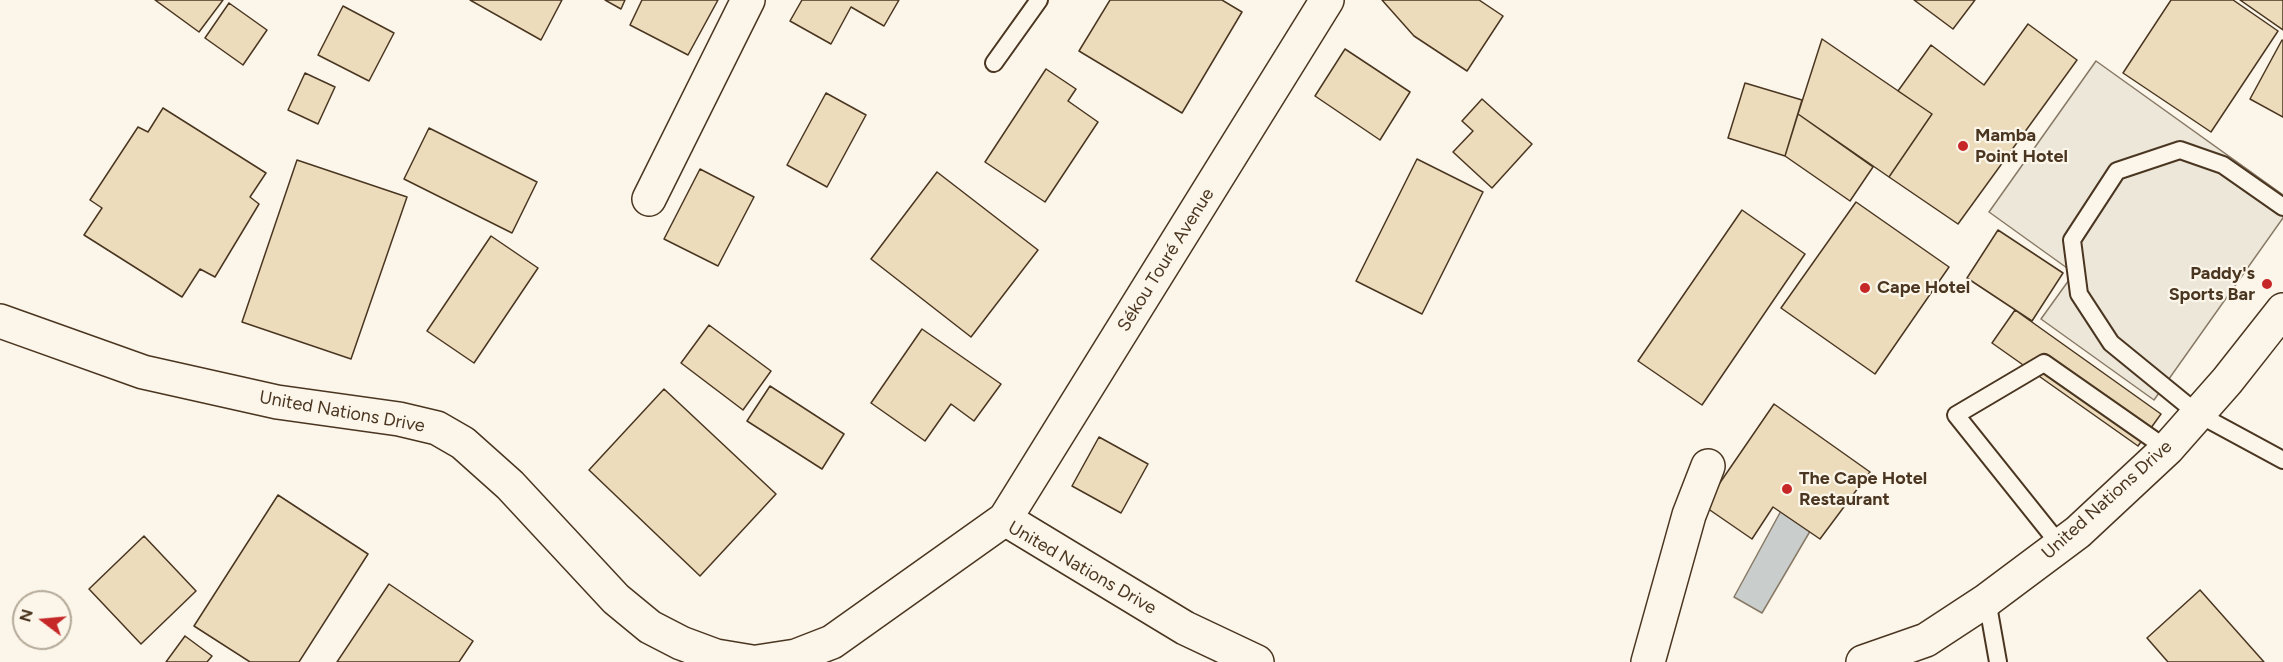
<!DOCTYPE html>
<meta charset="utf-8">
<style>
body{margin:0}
#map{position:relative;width:2283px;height:662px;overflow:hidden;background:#fbf6e9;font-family:Figtree,sans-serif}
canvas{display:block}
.north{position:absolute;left:12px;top:590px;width:60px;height:60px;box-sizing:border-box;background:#fbf6e9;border:2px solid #b4a999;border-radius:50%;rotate:286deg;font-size:16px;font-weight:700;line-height:24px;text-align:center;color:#4a3520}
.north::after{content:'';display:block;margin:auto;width:21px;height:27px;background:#c62828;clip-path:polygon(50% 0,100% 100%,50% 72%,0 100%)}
</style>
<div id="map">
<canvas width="2283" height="662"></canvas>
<div class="north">N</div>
</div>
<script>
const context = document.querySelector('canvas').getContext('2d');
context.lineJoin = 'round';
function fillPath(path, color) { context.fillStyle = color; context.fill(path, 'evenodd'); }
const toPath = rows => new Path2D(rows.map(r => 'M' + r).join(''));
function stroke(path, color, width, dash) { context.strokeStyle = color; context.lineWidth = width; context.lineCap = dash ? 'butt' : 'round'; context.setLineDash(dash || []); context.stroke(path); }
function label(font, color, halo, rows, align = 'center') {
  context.font = font + ' Figtree,sans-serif'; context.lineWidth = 4.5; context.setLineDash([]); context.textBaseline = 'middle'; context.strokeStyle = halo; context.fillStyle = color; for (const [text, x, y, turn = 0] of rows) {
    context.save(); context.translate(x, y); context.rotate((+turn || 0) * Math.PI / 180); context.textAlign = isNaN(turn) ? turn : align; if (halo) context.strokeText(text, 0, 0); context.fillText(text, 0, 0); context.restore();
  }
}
const parking = toPath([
 [2096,61,2283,195,2283,218,2154,400,2041,319,2074,273,1989,212,2096,61]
]);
const water = toPath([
 [1788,498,1819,516,1762,613,1734,597,1788,498]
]);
const building = toPath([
 [155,0,223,0,199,32,155,0],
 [470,0,562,0,541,40,470,0],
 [605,0,625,0,621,9,605,0],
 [642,0,718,0,688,55,630,25,642,0],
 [802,0,899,0,884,26,851,7,831,44,790,21,802,0],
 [1110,0,1222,0,1242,12,1182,113,1079,51,1110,0],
 [1382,0,1479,0,1503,16,1467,71,1414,36,1382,0],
 [1914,0,1975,0,1953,29,1914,0],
 [2171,0,2233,0,2278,31,2211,132,2123,73,2171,0],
 [2240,0,2283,0,2283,30,2240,0],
 [229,3,267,30,243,65,205,38,229,3],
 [343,6,394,33,369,81,318,55,343,6],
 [2028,24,2077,60,1958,224,1889,177,1932,114,1898,91,1931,45,1984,85,2028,24],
 [1822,39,1932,114,1889,177,1798,114,1822,39],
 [2282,40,2283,41,2283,117,2250,99,2282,40],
 [1345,49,1410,92,1380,140,1315,96,1345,49],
 [1046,69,1076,89,1068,101,1098,122,1045,202,985,162,1046,69],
 [305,73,335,87,318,124,288,110,305,73],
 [1745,83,1802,100,1785,156,1728,138,1745,83],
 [826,93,866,115,827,187,787,165,826,93],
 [1482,99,1532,144,1492,188,1453,152,1473,131,1462,121,1482,99],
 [163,108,266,173,250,197,259,204,215,277,200,269,182,297,84,235,102,208,90,200,138,127,148,132,163,108],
 [1798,114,1873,167,1850,201,1785,156,1798,114],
 [429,128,537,182,512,233,404,179,429,128],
 [1417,159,1483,192,1422,314,1356,281,1417,159],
 [297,160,407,197,351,359,242,322,297,160],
 [700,169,754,197,718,266,664,239,700,169],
 [937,172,1038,250,971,337,871,259,937,172],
 [1856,202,1949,267,1875,374,1781,308,1856,202],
 [1742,210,1805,254,1702,405,1638,361,1742,210],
 [1998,230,2063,273,2032,321,1967,278,1998,230],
 [491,236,538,268,474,363,427,331,491,236],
 [2015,310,2161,414,2138,446,1992,343,2015,310],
 [709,325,771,371,743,410,681,363,709,325],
 [922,329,1001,384,974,421,951,404,925,441,871,403,922,329],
 [770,386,844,434,822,469,747,421,770,386],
 [664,389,776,494,700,576,589,470,664,389],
 [1774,404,1870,472,1820,539,1773,507,1752,539,1704,506,1774,404],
 [1099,437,1148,464,1121,513,1072,486,1099,437],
 [278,495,368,554,299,662,250,662,194,626,278,495],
 [144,536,196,591,141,644,89,589,144,536],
 [389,584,473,641,459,662,337,662,389,584],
 [2200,590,2264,662,2168,662,2147,638,2200,590],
 [185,636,212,656,207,662,166,662,185,636]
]);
const service = toPath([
 [994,63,1039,0],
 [2283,207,2223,165,2180,150,2117,171,2072,240,2079,294,2111,343,2198,414,2283,460],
 [2060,545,1956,415,2044,363,2167,449],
 [1987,600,1998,662]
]);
const minor = toPath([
 [649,199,748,0],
 [1648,662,1689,515,1708,466]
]);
const tertiary = toPath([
 [1005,519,1185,628,1257,662],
 [1863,662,1926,640,1987,600,2078,532,2167,449,2227,381,2283,310]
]);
const secondary = toPath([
 [0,321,143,372,277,402,399,419,437,428,463,443,510,485,616,599,650,627,681,643,716,656,752,662],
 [757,662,796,656,832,642,1005,519,1327,0]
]);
const markers = [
 [1963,146,6,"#c62828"],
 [2267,284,6,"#c62828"],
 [1865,288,6,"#c62828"],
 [1787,489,6,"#c62828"]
];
const poiNames = [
 ["Mamba",1975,136],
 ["Point Hotel",1975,157],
 ["Paddy's",2255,274,"right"],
 ["Sports Bar",2255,295,"right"],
 ["Cape Hotel",1877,288],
 ["The Cape Hotel",1799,479],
 ["Restaurant",1799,500]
];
const streetNames = [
 ["Sékou Touré Avenue",1166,260,-58],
 ["United Nations Drive",342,412,10],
 ["United Nations Drive",2107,500,-42],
 ["United Nations Drive",1082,568,30]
];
fillPath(parking, '#ede7d9');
stroke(parking, '#887966', 1.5);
fillPath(water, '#c9cecd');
stroke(water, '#887966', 1.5);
fillPath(building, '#ecdcbc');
stroke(building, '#4a3520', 1.5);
stroke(service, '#4a3520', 20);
stroke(minor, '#4a3520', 36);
stroke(tertiary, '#4a3520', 36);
stroke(secondary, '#4a3520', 36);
stroke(service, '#fbf6e9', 16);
stroke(minor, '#fbf6e9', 33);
stroke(tertiary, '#fbf6e9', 33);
stroke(secondary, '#fbf6e9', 33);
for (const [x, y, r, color] of markers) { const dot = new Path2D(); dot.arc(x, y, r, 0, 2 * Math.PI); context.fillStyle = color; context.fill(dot); stroke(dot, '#fbf6e9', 2); }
label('bold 18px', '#4a3520', '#fbf6e9', poiNames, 'left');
label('18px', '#4a3520', '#fbf6e9', streetNames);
</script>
